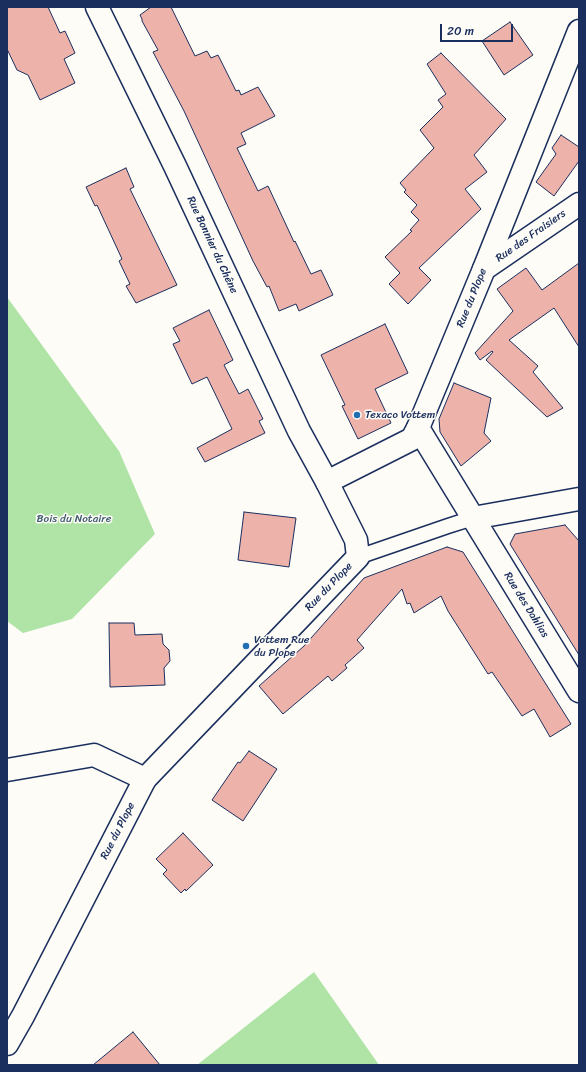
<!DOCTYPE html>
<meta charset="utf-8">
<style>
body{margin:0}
#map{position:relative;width:586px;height:1072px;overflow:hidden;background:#fdfcf7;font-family:Sriracha,sans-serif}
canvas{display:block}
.frame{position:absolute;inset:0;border:8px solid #1b2f5e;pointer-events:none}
.scale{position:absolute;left:440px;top:24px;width:73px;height:18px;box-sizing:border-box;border:2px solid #1b2f5e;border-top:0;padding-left:5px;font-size:12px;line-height:14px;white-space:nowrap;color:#1b2f5e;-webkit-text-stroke:3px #fdfcf7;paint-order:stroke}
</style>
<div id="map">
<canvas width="586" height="1072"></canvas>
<div class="frame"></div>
<div class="scale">20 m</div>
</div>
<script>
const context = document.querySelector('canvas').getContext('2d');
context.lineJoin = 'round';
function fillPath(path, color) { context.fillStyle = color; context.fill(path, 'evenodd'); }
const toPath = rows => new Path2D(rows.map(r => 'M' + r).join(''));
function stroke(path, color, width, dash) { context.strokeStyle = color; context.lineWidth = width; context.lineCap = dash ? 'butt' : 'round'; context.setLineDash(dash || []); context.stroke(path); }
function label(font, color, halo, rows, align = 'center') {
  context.font = font + ' Sriracha,sans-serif'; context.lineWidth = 3; context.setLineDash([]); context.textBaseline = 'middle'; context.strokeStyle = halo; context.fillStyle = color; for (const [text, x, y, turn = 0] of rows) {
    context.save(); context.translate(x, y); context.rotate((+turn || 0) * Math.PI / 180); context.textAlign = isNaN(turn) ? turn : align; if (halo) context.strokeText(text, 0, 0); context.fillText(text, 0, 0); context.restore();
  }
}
const green = toPath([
 [7,297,119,451,155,534,72,619,23,633,7,621],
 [314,972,379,1065,197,1065]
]);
const building = toPath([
 [7,7,48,7,60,33,65,31,75,53,64,59,75,83,40,100,28,75,17,70,7,49,7,7],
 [151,7,171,7,195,56,207,51,211,58,218,55,236,91,239,90,241,95,258,87,275,116,241,133,246,144,237,148,258,191,268,186,294,242,295,241,311,274,321,270,333,295,299,311,296,304,279,311,269,286,267,287,253,261,184,111,153,52,158,50,142,21,142,19,140,15,151,7],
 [510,22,533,55,504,75,482,41,510,22],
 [441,53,506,119,474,155,487,172,465,189,481,209,419,268,431,280,408,304,389,284,400,273,385,257,412,231,410,230,419,220,411,212,417,205,404,192,406,190,400,183,434,148,420,130,443,107,438,100,446,94,427,64,441,53],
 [561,135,579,147,579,161,554,196,536,182,556,154,552,148,561,135],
 [126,168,134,187,130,189,177,285,136,303,126,286,130,284,119,261,122,259,97,205,95,206,86,187,126,168],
 [579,263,579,347,554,308,509,340,538,366,533,372,563,408,547,417,486,360,493,352,492,351,480,360,475,353,513,311,497,289,526,268,542,290,579,263],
 [209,310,233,360,224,365,239,394,248,389,263,419,259,421,265,433,205,462,197,448,232,429,207,377,192,384,173,344,180,341,173,328,209,310],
 [385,324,408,373,375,389,391,423,358,439,342,406,345,405,321,355,385,324],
 [454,383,491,398,484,433,491,441,461,466,440,432,439,419,454,383],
 [244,512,296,518,289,567,238,560,244,512],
 [565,525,579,541,579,655,510,544,515,534,565,525],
 [447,547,463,552,571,724,550,737,534,709,522,716,492,672,488,674,448,611,441,596,414,613,410,603,407,604,402,589,357,640,364,648,345,665,347,668,332,681,328,676,283,714,259,686,304,646,364,578,447,547],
 [109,623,134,623,135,635,162,634,163,644,169,650,170,661,164,668,165,685,110,687,109,623],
 [249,751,277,769,243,821,212,800,238,762,240,763,249,751],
 [183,833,213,865,186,891,185,889,181,893,163,874,167,870,156,859,183,833],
 [133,1032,160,1065,93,1065,133,1032]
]);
const service = toPath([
 [358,557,448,526,473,518]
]);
const minor = toPath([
 [97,7,175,166,299,431,327,482],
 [484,269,579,31],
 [418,428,473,518,579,499],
 [473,518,579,691],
 [7,770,94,755,145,779]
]);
const tertiary = toPath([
 [7,1044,23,1016,145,779,358,557,356,540,327,482,412,439,418,428,484,269,579,204]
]);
const markers = [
 [357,415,4,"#1f6fb2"],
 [246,646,4,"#1f6fb2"]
];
const streetNames = [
 ["Rue des Fraisiers",531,236,-35],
 ["Rue Bonnier du Chêne",212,245,65],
 ["Rue du Plope",472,298,-68],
 ["Rue du Plope",329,587,-46],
 ["Rue des Dahlias",526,605,58],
 ["Rue du Plope",118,831,-63]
];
const poiNames = [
 ["Texaco Vottem",365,415],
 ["Vottem Rue",254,640],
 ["du Plope",254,653]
];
const parkNames = [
 ["Bois du Notaire",74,519]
];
fillPath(green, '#afe4a6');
fillPath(building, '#edb2aa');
stroke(building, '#1b2f5e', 1);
stroke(service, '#1b2f5e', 17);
stroke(minor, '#1b2f5e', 25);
stroke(tertiary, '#1b2f5e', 25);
stroke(service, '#fdfcf7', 14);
stroke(minor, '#fdfcf7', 22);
stroke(tertiary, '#fdfcf7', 22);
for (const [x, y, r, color] of markers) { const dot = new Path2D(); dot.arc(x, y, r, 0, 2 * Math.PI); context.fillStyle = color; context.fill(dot); stroke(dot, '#fdfcf7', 1.5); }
label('11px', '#1b2f5e', '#fdfcf7', streetNames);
label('11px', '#1b2f5e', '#fdfcf7', poiNames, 'left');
label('11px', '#405c70', '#fdfcf7', parkNames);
</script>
